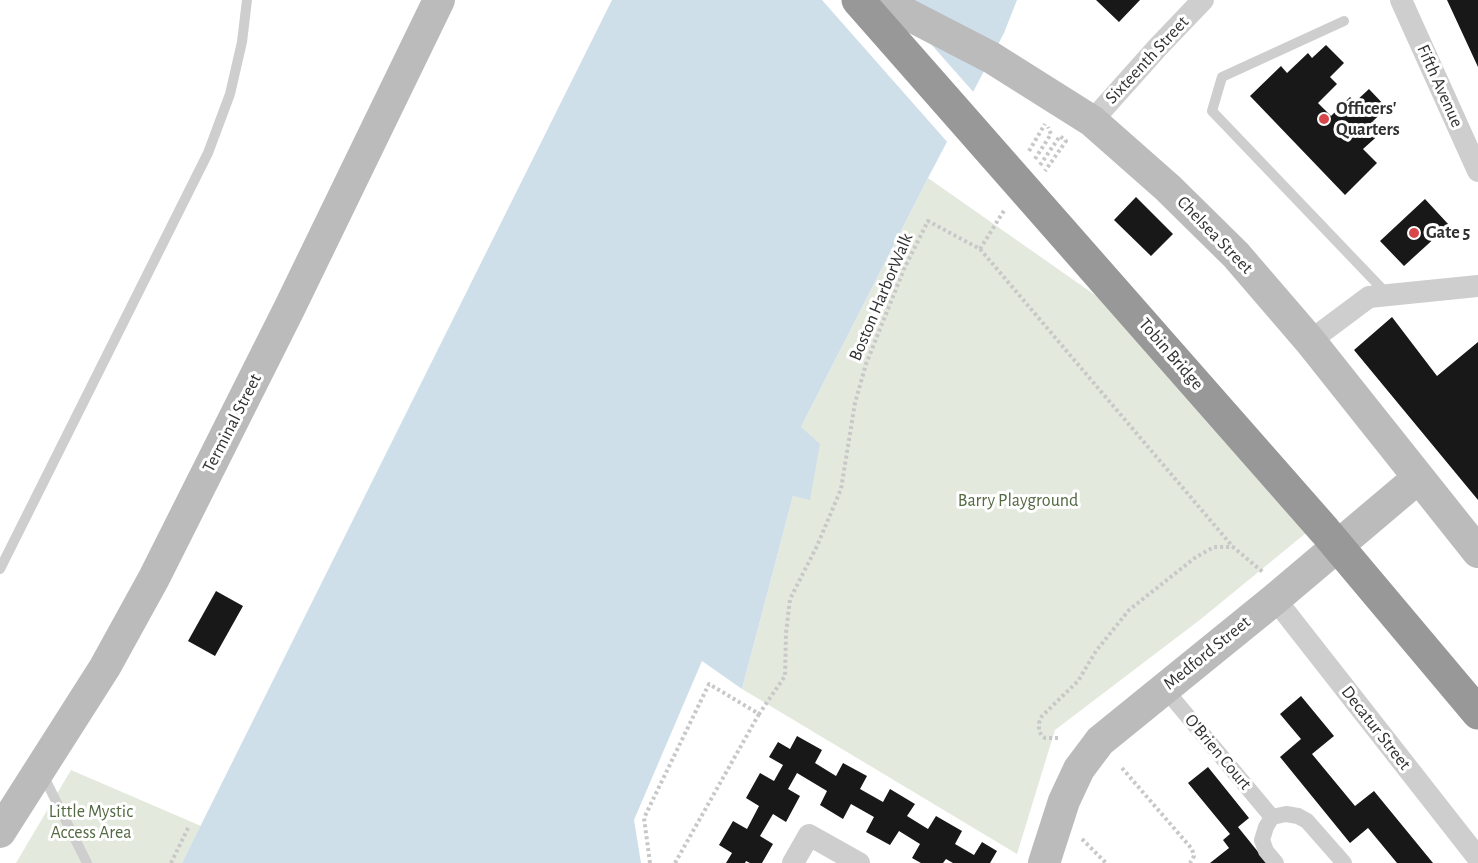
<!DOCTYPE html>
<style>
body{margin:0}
canvas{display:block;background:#fff}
</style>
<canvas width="1478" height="863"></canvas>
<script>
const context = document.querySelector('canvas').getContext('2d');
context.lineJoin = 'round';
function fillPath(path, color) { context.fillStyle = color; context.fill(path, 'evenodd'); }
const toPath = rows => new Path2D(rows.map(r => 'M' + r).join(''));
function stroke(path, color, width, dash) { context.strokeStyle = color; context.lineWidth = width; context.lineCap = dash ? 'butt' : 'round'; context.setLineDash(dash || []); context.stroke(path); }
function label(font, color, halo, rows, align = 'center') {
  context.font = font + ' "Alegreya Sans",sans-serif'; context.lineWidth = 6; context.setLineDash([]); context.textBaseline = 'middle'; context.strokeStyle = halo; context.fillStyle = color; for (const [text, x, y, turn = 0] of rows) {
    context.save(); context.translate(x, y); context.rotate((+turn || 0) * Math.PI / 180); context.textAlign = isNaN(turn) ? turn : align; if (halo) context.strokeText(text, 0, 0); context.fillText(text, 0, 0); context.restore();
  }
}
const green = toPath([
 [928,178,1125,316,1317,524,1201,619,1055,730,1017,854,742,689,793,496,810,499,801,427],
 [71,770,201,826,182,863,16,863]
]);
const water = toPath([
 [612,0,1017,0,1004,33,928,178,801,427,820,444,810,500,793,496,742,689,702,661,634,820,641,863,182,863]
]);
const pier = toPath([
 [822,0,892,0,976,95,949,144]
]);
const building = toPath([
 [1096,0,1140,0,1119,22],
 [1447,0,1478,0,1478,67],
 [1326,45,1344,63,1330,77,1337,84,1318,103,1331,116,1350,97,1355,102,1369,89,1387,108,1373,121,1383,131,1363,149,1377,163,1345,195,1250,96,1281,66,1287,73,1308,53,1312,58],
 [1136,197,1173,234,1151,256,1114,220],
 [1425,199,1449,225,1404,266,1380,241],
 [1392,317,1437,376,1478,342,1478,500,1354,350],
 [216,591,243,606,215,656,188,641],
 [1301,696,1334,736,1312,754,1355,806,1374,791,1433,863,1397,863,1368,828,1350,843,1280,757,1301,739,1280,714],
 [797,736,822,750,815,763,836,776,843,763,867,776,860,789,883,802,890,789,915,804,907,816,928,829,936,816,962,831,955,844,974,855,982,842,997,851,990,863,953,863,946,859,943,863,921,863,912,858,920,844,899,831,890,845,866,832,874,817,851,804,843,819,820,805,827,791,797,773,788,789,800,796,786,822,773,814,760,836,773,844,762,863,750,863,746,861,745,863,726,863,732,853,719,845,733,821,747,829,759,806,746,798,760,773,774,781,783,765,769,757,778,742,790,749],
 [1208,767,1249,818,1238,827,1267,863,1210,863,1229,848,1223,840,1230,834,1188,783]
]);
const path = toPath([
 [1029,151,1045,124],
 [1035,159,1051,134,1048,127],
 [1040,165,1060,136,1066,141,1045,171],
 [980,249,1005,209],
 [1058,738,1045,738,1042,736,1039,731,1039,723,1042,716,1078,681,1096,651,1129,610,1196,557,1214,547,1233,547],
 [1122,768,1192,849,1194,856,1190,863],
 [1082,839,1106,863],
 [171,863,189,826],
 [650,863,644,818,709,684,759,714,785,676,786,633,790,599,817,546,841,489,855,403,866,364,904,269,928,221,980,249,1233,547,1264,573],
 [675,863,759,714]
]);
const service = toPath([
 [1344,21,1222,77,1212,111,1388,295],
 [0,569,208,153,230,94,242,42,247,0],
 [43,775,87,863]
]);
const pedestrian = toPath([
 [1164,688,1272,817],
 [1272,817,1286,814,1298,816,1307,821,1344,863],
 [1272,817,1266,827,1262,840,1266,851,1276,863]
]);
const minor = toPath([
 [1401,0,1478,171],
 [1092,121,1158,47,1203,0],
 [1310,341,1369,297,1478,286],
 [1275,599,1478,858],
 [793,863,809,835,859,863]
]);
const secondary = toPath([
 [880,0,992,58,1092,121,1168,188,1236,255,1310,341,1478,552],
 [0,832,105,667,154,578,289,309,439,0],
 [1044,863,1064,801,1079,769,1100,741,1275,599,1418,478]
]);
const motorwayBridge = toPath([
 [858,0,1325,531,1478,713]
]);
const markers = [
 [1324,119,6,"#d6464b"],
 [1414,233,6,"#d6464b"]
];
const streetNames = [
 ["Sixteenth Street",1147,60,-47],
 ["Fifth Avenue",1440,86,66],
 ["Chelsea Street",1215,235,46],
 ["Boston HarborWalk",881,297,-67],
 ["Tobin Bridge",1171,354,49],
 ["Terminal Street",232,423,-63],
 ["Medford Street",1207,653,-39],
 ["Decatur Street",1376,728,52],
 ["O'Brien Court",1218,752,50]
];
const poiNames = [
 ["Officers'",1336,109],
 ["Quarters",1336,130],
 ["Gate 5",1426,233]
];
const parkNames = [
 ["Barry Playground",1018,501],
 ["Little Mystic",91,812],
 ["Access Area",91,833]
];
fillPath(green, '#e4e9de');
fillPath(water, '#cfdfea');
fillPath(pier, '#fff');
fillPath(building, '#181818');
stroke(path, '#c8c8c8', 4, [3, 3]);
stroke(service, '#cecece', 10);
stroke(pedestrian, '#cecece', 16);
stroke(minor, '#cecece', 22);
stroke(secondary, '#bbb', 32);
stroke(motorwayBridge, '#989898', 33);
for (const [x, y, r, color] of markers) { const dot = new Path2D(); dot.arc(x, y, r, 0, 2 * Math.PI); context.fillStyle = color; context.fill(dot); stroke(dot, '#fff', 2); }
label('18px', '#313131', '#fff', streetNames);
label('bold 18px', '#313131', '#fff', poiNames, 'left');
label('18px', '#536942', '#fff', parkNames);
</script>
